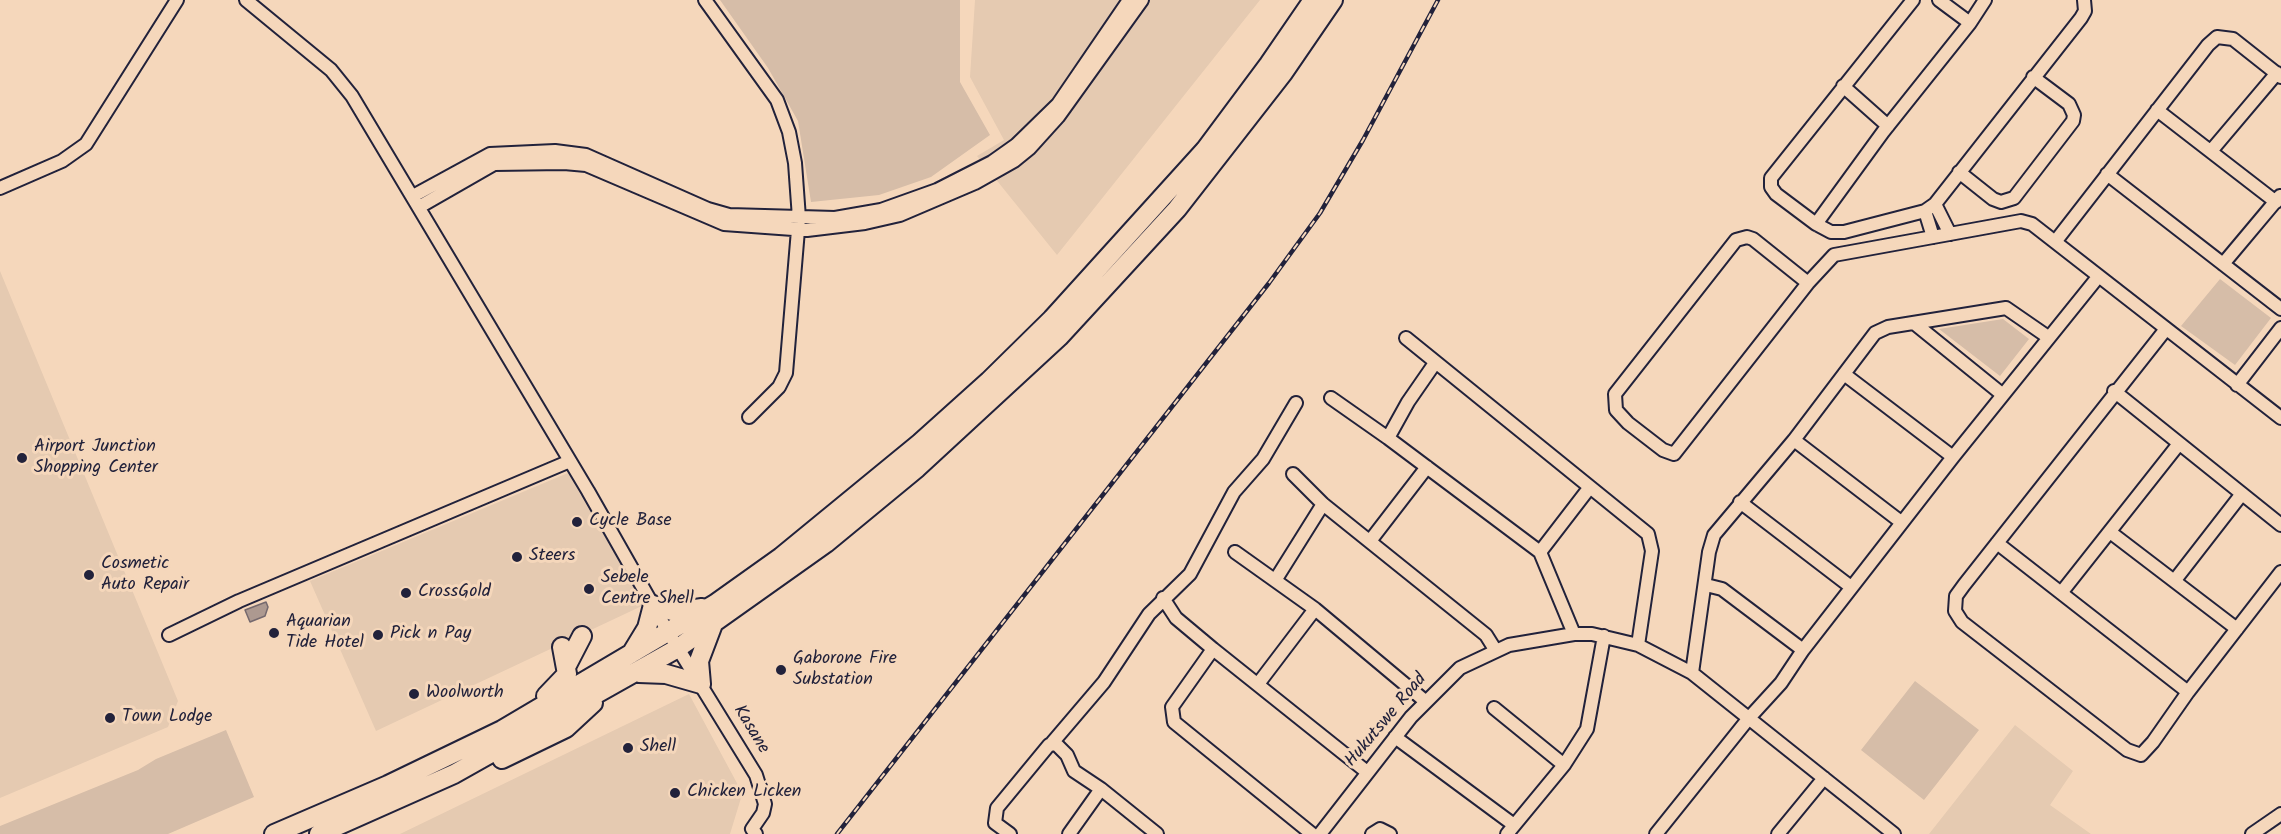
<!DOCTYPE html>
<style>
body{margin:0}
canvas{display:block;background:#f5d7bb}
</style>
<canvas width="2281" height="834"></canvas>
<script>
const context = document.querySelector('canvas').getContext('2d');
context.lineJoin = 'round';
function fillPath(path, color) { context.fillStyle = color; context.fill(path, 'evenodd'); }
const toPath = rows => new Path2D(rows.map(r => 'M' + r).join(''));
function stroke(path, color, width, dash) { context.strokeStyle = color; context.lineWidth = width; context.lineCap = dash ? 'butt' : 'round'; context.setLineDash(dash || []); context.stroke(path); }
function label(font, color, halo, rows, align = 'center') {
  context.font = font + ' Kalam,sans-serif'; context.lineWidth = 6; context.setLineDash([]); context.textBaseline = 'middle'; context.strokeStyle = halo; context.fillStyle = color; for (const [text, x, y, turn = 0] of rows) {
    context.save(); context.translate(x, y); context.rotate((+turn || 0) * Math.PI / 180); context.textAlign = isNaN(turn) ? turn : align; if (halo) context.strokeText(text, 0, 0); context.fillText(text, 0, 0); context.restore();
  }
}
const built = toPath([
 [975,0,1260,0,1057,255,977,156,1004,140,970,77],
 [0,271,178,701,168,727,0,798],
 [568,473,644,605,376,731,310,581],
 [689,694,738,785,741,798,730,834,400,834],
 [2015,725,2073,771,2050,805,2091,834,1929,834]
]);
const green = toPath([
 [720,0,960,0,960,82,990,135,931,177,879,195,811,202,798,121,768,68],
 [2220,279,2271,318,2235,365,2181,326],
 [2003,319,2029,339,2000,376,1939,329],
 [1915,681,1979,730,1924,800,1861,750],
 [226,730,254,797,168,834,0,834,0,826,138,770,156,759]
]);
const water = toPath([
 [266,602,268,607,265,616,250,622,245,610,266,602]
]);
const minor = toPath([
 [246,0,331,70,352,96,588,491,668,632,756,775,765,804,763,813,752,829,756,834],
 [705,0,777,100,789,132,795,163,799,218,786,373,779,387,749,417],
 [1913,0,1771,178,1771,187,1776,194,1816,224,1831,232,1844,232,1925,211,1935,204,2081,18,2085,11,2084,0],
 [1939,0,1970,23],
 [1843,86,1888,126],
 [2157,110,2276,202],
 [2211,151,2277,73],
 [1959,172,1993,199,2001,202,2014,198,2073,121,2074,115,2069,104,2033,77],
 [2107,174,2281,309],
 [0,188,62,161,86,144,177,0],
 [413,196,490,154,555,151,586,155,708,209,729,215,835,218,881,210,937,190,992,162,1016,145,1058,104,1129,0],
 [1935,204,1950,234],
 [419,207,494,164,564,163,586,165,724,224,807,230,865,223,900,215,975,183,1014,161,1030,148,1058,117,1142,0],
 [1925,211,1933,237],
 [1816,224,1883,132,1970,23,1985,0],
 [2055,242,2208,45,2217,37,2233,39,2281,77],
 [2223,264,2280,196],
 [1808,283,1753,239,1747,237,1736,240,1615,394,1616,410,1628,423,1663,450,1674,454,1808,283,1834,255,2021,221,2032,224,2281,418],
 [1914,323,2003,395],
 [2166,329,1964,585,1956,596,1955,611,1962,622,2127,750,2141,755,2153,742,2188,692,2281,572],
 [1406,338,1648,534,1652,551,1638,645],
 [1844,374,1953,457],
 [2237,385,2281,328],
 [2114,391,2281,525],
 [1331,398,1388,438,1540,552,1574,634],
 [1388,438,1408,402,1435,363],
 [1794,440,1901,522],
 [1293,474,1323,504,1486,635,1496,651],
 [1740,502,1851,587],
 [2110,532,2237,629],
 [1370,541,1427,467],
 [1997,543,2188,692],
 [1235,552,1315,609,1425,701],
 [1540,552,1590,487],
 [1276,579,1323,504],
 [2175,580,2241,495],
 [1706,585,1722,589,1803,650,1953,457,2098,277],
 [2061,593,2178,445],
 [1163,598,1176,618,1213,649],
 [169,635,239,601,570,461],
 [1692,673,1709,552,1714,535,1794,440,1875,333,1888,327,2006,308,2048,337],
 [1258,684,1315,609],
 [1494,708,1564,765],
 [1395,737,1514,825],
 [1052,743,1104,682,1149,614,1190,574,1234,492,1263,459,1296,403],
 [1010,834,995,823,997,808,1049,745,1056,744,1067,755,1074,771,1101,789],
 [1069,834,1101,789,1157,834],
 [1312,834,1174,722,1172,707,1213,649,1367,772],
 [1320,834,1411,717,1460,668,1509,645,1574,634,1592,634,1638,645,1692,673,1894,834],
 [1372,834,1380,829,1390,834],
 [1507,834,1564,765,1587,729,1604,636],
 [1656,834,1749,718,1781,683,1803,650],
 [1778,834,1824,778],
 [2252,834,2281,814]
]);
const highway = toPath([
 [633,651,647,628,653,605,675,612,702,608],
 [567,665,582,636],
 [639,673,666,674,701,684],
 [701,684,699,661,713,624],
 [546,696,567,674,562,647],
 [502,759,566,728,593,703],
 [274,834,388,785,502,730,715,604,781,557,920,443,989,381,1052,319,1205,150,1269,64,1313,0],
 [319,834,454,774,678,648,826,543,917,468,1059,337,1177,209,1283,73,1333,0]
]);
const rail = toPath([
 [837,834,1269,283,1320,213,1363,140,1438,0]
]);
const markers = [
 [22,458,6,"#22223b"],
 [577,522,6,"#22223b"],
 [517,557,6,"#22223b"],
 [89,575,6,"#22223b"],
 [589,589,6,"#22223b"],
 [406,593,6,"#22223b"],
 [274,633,6,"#22223b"],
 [378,635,6,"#22223b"],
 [781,670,6,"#22223b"],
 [414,694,6,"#22223b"],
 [110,718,6,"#22223b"],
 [628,748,6,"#22223b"],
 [675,793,6,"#22223b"]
];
const poiNames = [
 ["Airport Junction",34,448],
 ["Shopping Center",34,469],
 ["Cycle Base",589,522],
 ["Steers",529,557],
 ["Cosmetic",101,565],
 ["Auto Repair",101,586],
 ["Sebele",601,579],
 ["Centre Shell",601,600],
 ["CrossGold",418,593],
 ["Aquarian",286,623],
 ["Tide Hotel",286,644],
 ["Pick n Pay",390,635],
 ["Gaborone Fire",793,660],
 ["Substation",793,681],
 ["Woolworth",426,694],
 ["Town Lodge",122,718],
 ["Shell",640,748],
 ["Chicken Licken",687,793]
];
const streetNames = [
 ["Hukutswe Road",1387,721,-50],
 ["Kasane",750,730,59]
];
fillPath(built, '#e5cab1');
fillPath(green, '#d6bda8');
fillPath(water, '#ad9990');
stroke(water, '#75696e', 1.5);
stroke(minor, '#22223b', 16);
stroke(highway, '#22223b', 22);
stroke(minor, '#f5d7bb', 12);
stroke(highway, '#f5d7bb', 18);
stroke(rail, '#22223b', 4.5);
stroke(rail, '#f5d7bb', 2, [7]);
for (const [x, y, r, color] of markers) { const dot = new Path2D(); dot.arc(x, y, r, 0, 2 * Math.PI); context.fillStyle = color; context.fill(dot); stroke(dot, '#f5d7bb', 2); }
label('18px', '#22223b', '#f5d7bb', poiNames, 'left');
label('18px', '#22223b', '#f5d7bb', streetNames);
</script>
